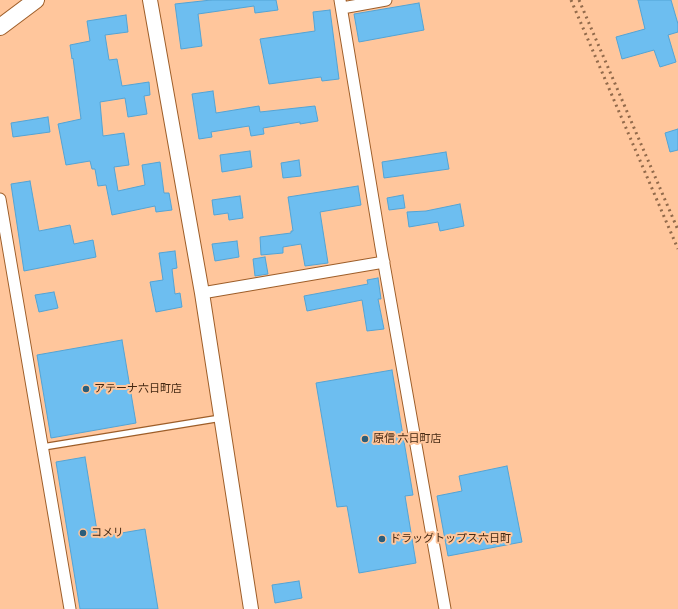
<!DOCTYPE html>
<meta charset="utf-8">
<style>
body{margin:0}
canvas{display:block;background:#ffc69c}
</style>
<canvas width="678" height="609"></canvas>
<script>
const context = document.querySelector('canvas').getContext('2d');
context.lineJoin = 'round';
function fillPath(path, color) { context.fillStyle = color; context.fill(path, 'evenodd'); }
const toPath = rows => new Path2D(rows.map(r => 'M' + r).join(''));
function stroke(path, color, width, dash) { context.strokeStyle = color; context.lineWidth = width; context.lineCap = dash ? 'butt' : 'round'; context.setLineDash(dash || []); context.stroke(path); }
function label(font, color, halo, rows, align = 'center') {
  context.font = font + ' "Titillium Web","Noto Sans JP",sans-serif'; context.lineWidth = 4; context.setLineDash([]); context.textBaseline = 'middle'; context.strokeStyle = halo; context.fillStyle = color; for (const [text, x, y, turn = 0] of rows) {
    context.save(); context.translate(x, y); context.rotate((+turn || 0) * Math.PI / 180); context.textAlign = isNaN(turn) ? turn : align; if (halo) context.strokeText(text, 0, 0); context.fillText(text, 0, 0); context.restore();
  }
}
const building = toPath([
 [211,0,276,0,278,10,255,13,254,6,198,14,202,46,181,49,175,4,211,0],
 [638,0,671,0,678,24,678,32,668,35,676,62,660,67,654,50,622,59,616,37,645,29,638,0],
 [419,3,424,30,359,42,354,14,419,3],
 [330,10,339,79,322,81,321,77,269,84,260,39,315,31,313,12,330,10],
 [126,15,128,32,105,35,109,60,117,59,122,86,149,82,150,95,144,96,147,114,128,117,125,98,100,102,103,136,124,133,129,165,114,167,118,191,145,185,142,165,160,162,164,193,169,193,172,210,156,212,155,206,112,215,106,185,98,186,95,169,92,169,90,161,66,165,58,124,81,119,73,58,72,59,70,45,90,41,87,21,126,15],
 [213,91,216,113,259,106,260,112,315,106,318,121,300,124,300,122,263,128,264,134,251,136,249,126,211,132,212,137,199,139,192,94,213,91],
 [48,117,50,132,13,137,11,123,48,117],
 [678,129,678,150,670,152,665,133,678,129],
 [250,151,252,167,222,172,220,155,250,151],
 [446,152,449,169,384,178,382,162,446,152],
 [299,160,301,176,283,178,281,163,299,160],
 [30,181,39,231,70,225,74,244,93,240,96,257,24,271,11,184,30,181],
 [358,186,361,205,320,212,328,263,305,266,301,244,283,247,283,253,261,255,260,237,291,233,291,231,293,231,288,197,358,186],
 [403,195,405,208,389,210,387,198,403,195],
 [240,196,243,218,229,220,228,213,214,215,212,200,240,196],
 [460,204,464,226,440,231,438,222,409,227,407,212,426,211,460,204],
 [237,241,239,257,215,261,212,244,237,241],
 [175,251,177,268,172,269,175,294,180,293,182,307,156,312,150,282,163,280,159,253,175,251],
 [265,257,268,274,255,276,253,259,265,257],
 [378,278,381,299,378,299,384,329,367,331,362,300,307,311,304,296,368,284,367,280,378,278],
 [54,292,58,308,39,312,35,295,54,292],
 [122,340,136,423,51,438,37,355,122,340],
 [392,370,413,495,405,496,416,563,359,573,347,506,337,507,316,383,392,370],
 [85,457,98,537,145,529,158,609,80,609,56,462,85,457],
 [507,466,522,542,448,556,437,496,462,491,459,476,507,466],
 [299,581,302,598,275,603,272,585,299,581]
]);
const service = toPath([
 [43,447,221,418]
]);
const minor = toPath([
 [340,0,381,247,445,609],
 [342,8,386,0],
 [0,199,70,609],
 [202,293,384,262]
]);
const tertiary = toPath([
 [150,0,202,293,251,609]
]);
const secondary = toPath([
 [0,27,36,0]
]);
const rail = toPath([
 [571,0,678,249],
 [579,0,678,230]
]);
const markers = [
 [86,389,4,"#2b5d7a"],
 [365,439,4,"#2b5d7a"],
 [83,533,4,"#2b5d7a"],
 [382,539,4,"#2b5d7a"]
];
const poiNames = [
 ["アテーナ六日町店",94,389],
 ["原信 六日町店",373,439],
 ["コメリ",91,533],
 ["ドラッグトップス六日町",390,539]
];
fillPath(building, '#6dbef0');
stroke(building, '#53a4d5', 1);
stroke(service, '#9e5e29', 8);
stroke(minor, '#9e5e29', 13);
stroke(tertiary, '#9e5e29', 16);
stroke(secondary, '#9e5e29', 18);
stroke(service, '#fff', 5.5);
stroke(minor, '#fff', 11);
stroke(tertiary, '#fff', 14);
stroke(secondary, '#fff', 16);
stroke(rail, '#926a4b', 3, [2, 4]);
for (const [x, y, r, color] of markers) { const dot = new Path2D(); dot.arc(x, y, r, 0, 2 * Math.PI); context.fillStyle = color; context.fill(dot); stroke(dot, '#ffc69c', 1.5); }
label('11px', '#442812', '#ffc69c', poiNames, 'left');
</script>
